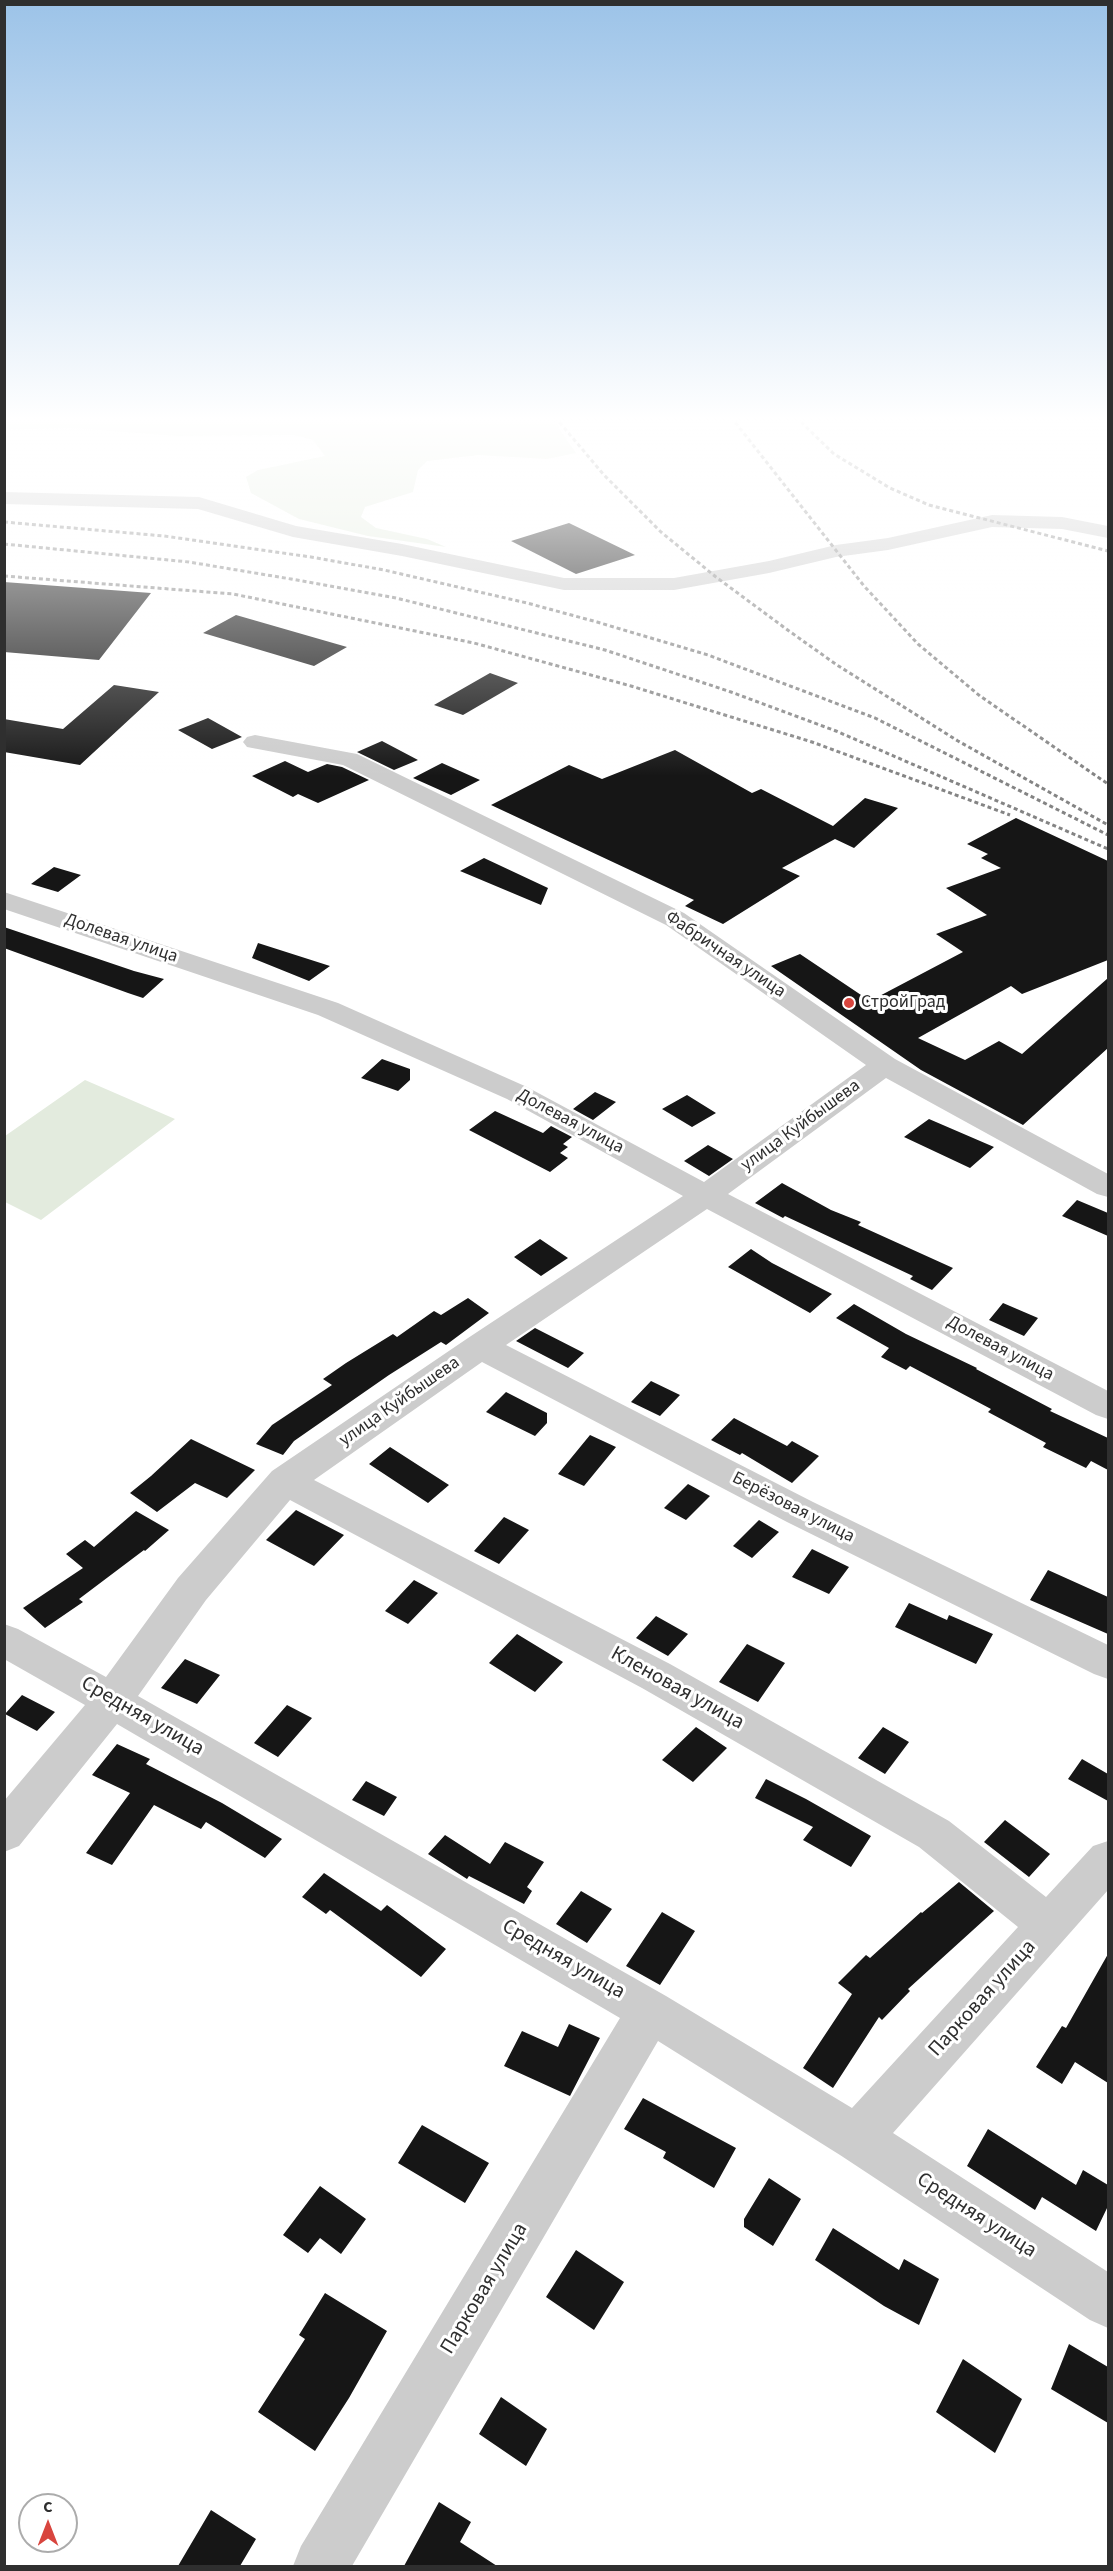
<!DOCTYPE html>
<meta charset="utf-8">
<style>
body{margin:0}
#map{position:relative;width:1113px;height:2571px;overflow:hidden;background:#fff;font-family:"Source Sans 3",sans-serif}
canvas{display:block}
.frame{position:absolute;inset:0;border:6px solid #2f2f2f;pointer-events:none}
.north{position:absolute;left:18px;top:2493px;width:60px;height:60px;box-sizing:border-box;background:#fff;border:2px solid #acacac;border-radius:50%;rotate:0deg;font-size:16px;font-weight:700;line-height:24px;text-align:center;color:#2f2f2f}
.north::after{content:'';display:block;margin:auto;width:21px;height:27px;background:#d8453e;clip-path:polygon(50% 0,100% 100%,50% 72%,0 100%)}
</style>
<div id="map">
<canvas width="1113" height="2571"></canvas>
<div class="frame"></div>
<div class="north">С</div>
</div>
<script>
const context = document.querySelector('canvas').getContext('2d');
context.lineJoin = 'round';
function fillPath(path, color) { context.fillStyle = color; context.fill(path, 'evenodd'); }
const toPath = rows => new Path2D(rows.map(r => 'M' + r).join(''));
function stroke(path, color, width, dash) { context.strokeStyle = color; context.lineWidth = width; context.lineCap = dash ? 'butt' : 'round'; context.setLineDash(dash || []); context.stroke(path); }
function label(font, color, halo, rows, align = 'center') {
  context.font = font + ' "Source Sans 3",sans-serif'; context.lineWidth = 6; context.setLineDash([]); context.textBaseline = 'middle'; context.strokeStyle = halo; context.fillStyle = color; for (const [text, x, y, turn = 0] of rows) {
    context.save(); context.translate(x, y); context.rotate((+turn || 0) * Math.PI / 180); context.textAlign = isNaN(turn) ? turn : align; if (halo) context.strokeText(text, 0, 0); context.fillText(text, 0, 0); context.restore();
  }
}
const green = toPath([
 [4,417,551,417,576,453,547,459,479,455,427,461,418,470,413,492,365,507,361,517,376,528,427,539,446,547,368,536,299,519,251,493,246,477,258,470,325,456,313,440,294,435,178,436,69,428,5,430],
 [85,1080,175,1119,41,1220,5,1202,5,1136]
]);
const building = toPath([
 [569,523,635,555,576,574,511,541],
 [4,582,151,593,99,660,4,652],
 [236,615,347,647,314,666,203,633],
 [490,673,518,683,463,715,434,705],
 [114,685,159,692,80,765,4,752,4,719,63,729],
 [208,718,242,737,212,749,178,730],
 [382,741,418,760,394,770,357,752],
 [675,750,752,793,761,789,833,826,865,798,898,808,854,848,835,839,782,868,800,876,723,924,685,906,694,900,491,805,569,765,602,779],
 [285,761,308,772,327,764,342,767,369,780,318,803,298,794,293,797,252,776],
 [442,763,480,780,451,795,413,778],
 [1016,818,1108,861,1108,960,1022,994,1011,986,918,1038,965,1060,999,1041,1022,1054,1108,978,1108,1048,1023,1125,921,1070,771,966,800,954,870,1001,963,952,936,934,987,915,946,888,1001,868,981,858,988,854,967,844],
 [484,858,548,888,541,905,460,871],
 [54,867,81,875,58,892,31,884],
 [4,927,134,971,164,979,143,998,128,993,4,948],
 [258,943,330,966,309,981,252,958],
 [382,1059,410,1069,410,1080,398,1091,361,1078],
 [595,1092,616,1102,593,1120,573,1109],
 [687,1095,716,1113,692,1127,662,1109],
 [495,1111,543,1133,551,1126,572,1137,563,1144,568,1147,560,1153,568,1158,550,1172,469,1130],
 [929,1119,994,1147,970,1168,904,1137],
 [708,1145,733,1159,709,1176,684,1161],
 [782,1183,831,1210,861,1222,858,1225,953,1268,932,1290,910,1279,913,1276,785,1216,783,1218,755,1203],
 [1077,1200,1108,1213,1108,1236,1062,1216],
 [540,1239,568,1258,541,1276,514,1257],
 [751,1249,772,1263,832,1294,810,1313,728,1267],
 [468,1298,489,1313,446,1345,441,1342,389,1375,294,1441,283,1455,256,1444,272,1425,332,1385,323,1379,346,1363,393,1334,397,1337,434,1311,441,1315],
 [1003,1303,1038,1318,1024,1336,989,1320],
 [854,1304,906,1334,977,1368,976,1369,1052,1409,1050,1411,1108,1438,1108,1470,1091,1461,1086,1468,1043,1447,1046,1443,988,1412,991,1409,910,1366,906,1370,881,1357,889,1348,836,1318],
 [535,1328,584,1353,568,1368,516,1341],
 [651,1381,680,1395,660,1416,631,1402],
 [506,1392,547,1413,547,1423,535,1436,486,1412],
 [734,1418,787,1446,792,1441,819,1456,792,1483,742,1453,740,1455,711,1440],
 [590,1435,616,1447,584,1486,558,1474],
 [191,1439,255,1470,227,1498,195,1483,157,1512,130,1493,151,1476],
 [390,1447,449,1485,428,1503,369,1464],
 [688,1484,710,1496,686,1520,664,1508],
 [296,1510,344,1535,314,1566,266,1540],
 [136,1511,169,1530,145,1551,144,1550,79,1599,83,1602,45,1628,23,1608,83,1568,66,1554,85,1540,94,1547],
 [504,1517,529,1530,499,1564,474,1551],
 [759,1520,779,1532,752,1558,733,1546],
 [812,1549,849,1567,829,1594,792,1577],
 [1048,1570,1108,1597,1108,1634,1030,1600],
 [414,1580,438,1593,408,1624,385,1611],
 [909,1603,947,1620,949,1615,993,1634,976,1664,895,1627],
 [656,1616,688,1634,668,1656,636,1638],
 [517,1634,563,1662,535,1692,489,1663],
 [747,1644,785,1663,758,1702,719,1682],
 [185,1659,220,1675,197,1704,161,1688],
 [22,1695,55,1712,37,1731,5,1714],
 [287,1705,312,1718,278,1757,254,1743],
 [696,1727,727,1748,693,1782,662,1760],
 [883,1727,909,1742,885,1774,858,1758],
 [117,1744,150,1759,146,1764,222,1803,282,1839,265,1858,206,1822,201,1829,154,1805,112,1865,86,1853,130,1793,92,1775],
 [1082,1759,1108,1774,1108,1801,1068,1779],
 [766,1779,806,1799,871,1836,851,1867,803,1840,813,1827,755,1798],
 [366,1781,397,1797,384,1816,352,1800],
 [1005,1820,1050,1854,1029,1877,984,1842],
 [445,1835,490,1864,505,1842,544,1862,527,1887,532,1891,524,1904,469,1876,467,1879,428,1854],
 [324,1873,381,1911,387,1905,446,1949,421,1977,330,1910,326,1914,302,1897],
 [959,1882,994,1911,908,1989,910,1991,882,2020,879,2017,833,2088,803,2068,852,1994,838,1983,866,1955,870,1958,921,1912,922,1913],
 [581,1891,612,1909,587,1943,556,1924],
 [662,1912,695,1931,660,1985,626,1966],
 [1108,1954,1108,2083,1075,2062,1062,2084,1036,2067,1062,2026,1066,2028],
 [569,2024,600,2038,570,2096,504,2066,522,2031,558,2047],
 [643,2098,736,2148,714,2188,663,2158,666,2152,624,2129],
 [422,2125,489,2163,465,2203,398,2163],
 [988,2129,1076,2185,1083,2170,1108,2185,1108,2206,1096,2231,1042,2197,1035,2210,967,2166],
 [769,2178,801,2199,773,2246,744,2227,744,2219],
 [320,2186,366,2219,341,2254,320,2238,308,2253,283,2235],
 [833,2228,899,2270,904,2259,939,2279,919,2325,884,2306,815,2260],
 [576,2250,624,2282,594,2330,546,2297],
 [325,2293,387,2331,349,2398,315,2451,258,2412,305,2339,299,2335],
 [1069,2344,1108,2367,1108,2423,1051,2389],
 [963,2359,1022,2399,995,2453,936,2412],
 [501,2397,547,2429,526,2466,479,2434],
 [439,2502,471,2522,460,2542,497,2566,404,2566],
 [211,2510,256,2539,240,2566,178,2566]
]);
const minor = toPath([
 [4,492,199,497,296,526,402,544,564,578,674,578,769,561,836,545,888,538,992,515,1062,517,1108,526,1108,538,1062,529,992,527,888,550,836,557,769,573,674,590,564,590,402,556,293,537,198,509,4,504,4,492],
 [255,735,357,754,684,913,895,1059,1108,1174,1108,1197,1097,1194,886,1078,728,1194,1108,1391,1108,1419,1096,1415,707,1209,506,1345,813,1502,1108,1645,1108,1679,1094,1674,787,1522,482,1362,314,1480,670,1664,949,1821,1046,1897,1093,1846,1108,1841,1108,1890,893,2133,1108,2272,1108,2328,1090,2320,840,2155,658,2041,352,2566,293,2566,301,2546,620,2018,117,1724,19,1846,4,1852,4,1801,85,1705,4,1659,4,1624,18,1629,106,1677,178,1578,272,1471,468,1338,683,1196,507,1099,318,1015,4,909,4,892,338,1003,527,1087,704,1182,866,1065,666,925,343,765,247,747,243,742,247,737,255,735],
 [290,1500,642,1688,919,1847,1018,1927,852,2108,666,1996,138,1696,206,1600,290,1500]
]);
const rail = toPath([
 [555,417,604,475,661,532,716,577,789,631,837,665,958,741,1108,825],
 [731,417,864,586,918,644,980,696,1108,784],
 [796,417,834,454,890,488,929,505,1108,551],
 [4,522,164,536,311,557,384,570,527,603,597,622,708,655,875,718,1108,835],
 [4,544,189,562,291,579,396,598,605,650,731,692,836,731,1108,849],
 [4,576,233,594,474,643,631,686,812,742,1010,815]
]);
const markers = [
 [849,1003,6,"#d8453e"]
];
const streetNames = [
 ["Долевая улица",121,939,19],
 ["Фабричная улица",725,955,34],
 ["Долевая улица",570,1122,28],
 ["улица Куйбышева",801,1126,-36],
 ["Долевая улица",1000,1349,28],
 ["улица Куйбышева",400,1402,-35],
 ["Берёзовая улица",793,1508,27]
];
const poiNames = [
 ["СтройГрад",861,1003]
];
const nearStreetnames = [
 ["Кленовая улица",677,1689,29],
 ["Средняя улица",142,1717,30],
 ["Средняя улица",563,1960,30],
 ["Парковая улица",983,1999,-48],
 ["Средняя улица",976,2216,33],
 ["Парковая улица",485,2289,-59]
];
fillPath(green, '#e3ebde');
fillPath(building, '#161616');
fillPath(minor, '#ccc');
stroke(rail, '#848484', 3, [4, 3]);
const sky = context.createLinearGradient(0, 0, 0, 776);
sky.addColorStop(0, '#9cc3e8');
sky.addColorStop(0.54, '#fff');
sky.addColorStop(1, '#ffffff00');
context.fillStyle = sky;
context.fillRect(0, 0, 1113, 776);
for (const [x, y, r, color] of markers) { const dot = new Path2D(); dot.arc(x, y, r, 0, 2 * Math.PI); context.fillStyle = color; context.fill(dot); stroke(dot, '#fff', 2); }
label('18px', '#2f2f2f', '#fff', streetNames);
label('18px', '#2f2f2f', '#fff', poiNames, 'left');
label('21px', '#2f2f2f', '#fff', nearStreetnames);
</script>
